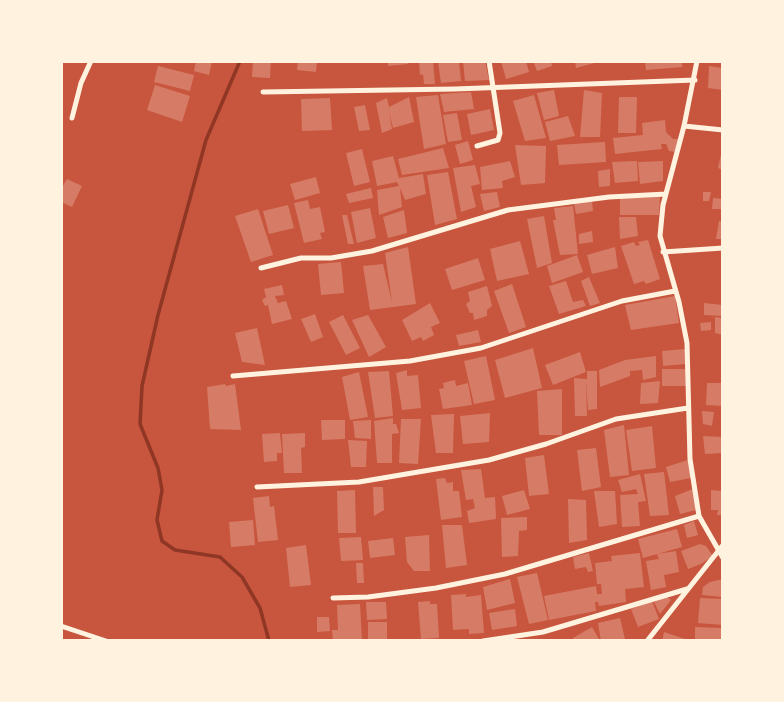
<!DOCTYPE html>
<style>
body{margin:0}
#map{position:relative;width:784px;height:702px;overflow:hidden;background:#c8553d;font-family:"Noto Sans",sans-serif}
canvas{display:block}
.frame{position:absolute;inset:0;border:63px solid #fff3e0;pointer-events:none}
</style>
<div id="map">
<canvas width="784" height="702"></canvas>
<div class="frame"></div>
</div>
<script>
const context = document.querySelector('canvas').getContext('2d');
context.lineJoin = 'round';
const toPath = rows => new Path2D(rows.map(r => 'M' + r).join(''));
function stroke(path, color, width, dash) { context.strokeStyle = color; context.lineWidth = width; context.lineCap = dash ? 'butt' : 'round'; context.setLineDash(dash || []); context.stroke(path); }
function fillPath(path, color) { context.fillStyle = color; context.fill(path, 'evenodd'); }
const stream = toPath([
 [240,61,206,140,158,315,142,386,140,424,158,468,162,490,157,520,162,541,175,550,220,557,242,577,260,608,269,641]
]);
const building = toPath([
 [196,61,212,61,209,75,194,71],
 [253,61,271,61,270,78,252,77],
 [298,61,317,61,316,72,297,70],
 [388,61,408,61,408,64,388,66],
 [419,61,433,61,435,84,424,84,423,74,420,75],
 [438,61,459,61,461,81,441,83],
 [463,61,485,61,489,80,465,81],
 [501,61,526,61,529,72,506,79],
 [533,61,551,61,552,66,537,71],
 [575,61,598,61,598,62,576,68],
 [645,61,682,61,682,67,646,70],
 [158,66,194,75,190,91,154,82],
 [709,66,723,68,723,90,708,88],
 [155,85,190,96,182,122,147,110],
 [554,90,559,116,544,120,537,93],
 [584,90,602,93,600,137,580,137],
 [471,92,474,109,444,112,440,94],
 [438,95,446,144,424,149,416,97],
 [534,95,546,138,525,141,513,101],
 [409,97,414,122,393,128,389,111,392,129,382,133,376,103,387,98,389,107],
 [619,97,637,97,636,133,618,133],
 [330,98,332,130,302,131,301,99],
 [365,105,370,130,359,131,354,107],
 [490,109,494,130,471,135,467,114],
 [457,113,462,140,448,142,443,115],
 [568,116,575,136,550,141,545,122],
 [665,120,666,132,673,139,679,139,676,152,669,151,666,144,661,144,662,149,615,154,613,138,643,135,642,123],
 [468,141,473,160,460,164,455,145],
 [605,142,606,162,559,165,557,145],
 [515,145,546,146,545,183,521,185],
 [443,148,449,168,402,175,398,159],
 [362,149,370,182,354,186,346,153],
 [722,150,723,150,723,170,718,168],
 [393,156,399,178,423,174,426,194,405,200,400,188,402,207,379,215,377,190,399,186,397,182,377,186,372,161],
 [510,161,515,177,502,181,503,188,482,190,480,167],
 [637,161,638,181,615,183,612,162],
 [663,161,663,181,640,184,638,162],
 [475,165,480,184,471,186,476,207,461,212,453,168],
 [610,169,610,186,599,187,598,171],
 [448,172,457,219,435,225,427,175],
 [316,177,320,193,295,200,290,184],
 [67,179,82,186,72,207,61,202,61,189],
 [371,188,373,198,349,203,346,194],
 [497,192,500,207,484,211,480,194],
 [703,192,711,192,709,201,703,201],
 [660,197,659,215,620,215,620,198],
 [713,198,723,199,723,209,712,209],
 [308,200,310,209,320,207,325,232,320,233,322,239,304,243,294,203],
 [592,201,593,211,576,214,574,203],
 [288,205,294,228,269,234,263,211],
 [573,206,578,254,560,255,553,220,556,220,554,208],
 [370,208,376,238,357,243,351,212],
 [258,209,273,255,251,262,235,216],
 [404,210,407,233,388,238,383,217],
 [342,215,347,215,354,244,348,244],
 [544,216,552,263,537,268,527,219],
 [619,217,636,217,638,236,620,239],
 [719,221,723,222,723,239,716,239],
 [592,231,593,242,579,244,579,234],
 [648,240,660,279,646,284,644,281,634,284,621,246,634,242,636,246,640,245,638,242],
 [520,241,529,274,497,281,490,249],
 [408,247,416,304,370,310,363,266,383,264,392,302,385,253],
 [615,247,618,268,592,274,587,255],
 [577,255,583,272,552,283,547,266],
 [478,258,485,280,452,290,445,269],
 [341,262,344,293,321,295,318,264],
 [589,277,600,303,590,306,581,281],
 [566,281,573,302,583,300,586,306,559,314,549,286],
 [512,284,526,327,509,333,494,291],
 [282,285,284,295,275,296,278,303,286,301,292,319,272,324,268,305,265,306,262,300,266,297,264,289],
 [487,286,492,306,487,310,487,316,474,320,473,313,470,313,466,304,470,301,468,292],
 [675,296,679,323,631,330,625,305],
 [430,303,440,323,431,327,434,335,423,341,421,337,412,341,402,320],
 [704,303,723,305,723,316,704,315],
 [315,314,323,337,311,342,301,319],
 [343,315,360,348,346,355,329,322],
 [368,315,386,347,369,357,352,320],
 [715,317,723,318,723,335,715,333],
 [711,322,711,330,701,331,700,323],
 [257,328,265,365,242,362,235,333],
 [478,330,481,342,459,346,456,335],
 [533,348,542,388,505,398,495,360],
 [685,349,686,364,663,366,662,351],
 [580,352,586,372,553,385,545,365],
 [486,356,495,400,474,404,464,361],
 [656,356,656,377,643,380,642,370,630,371,630,376,600,387,599,370,625,360],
 [662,369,686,369,686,386,662,386],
 [407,370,407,376,418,375,421,408,402,410,396,373],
 [389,371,393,416,375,418,368,372],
 [587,371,597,371,597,409,588,410,586,381,587,416,575,416,574,378,587,379],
 [359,372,368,417,350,420,342,377],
 [455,380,456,386,468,383,472,405,443,409,439,389,444,388,443,383],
 [660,381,658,403,640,404,641,383],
 [707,383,723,383,723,406,706,405],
 [225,384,226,386,235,384,241,430,210,429,207,387],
 [562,389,562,435,539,435,537,391],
 [702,411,714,412,712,426,703,424],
 [490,413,489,442,463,444,460,416],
 [454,414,453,453,436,453,431,415],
 [393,418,393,424,396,424,399,433,392,434,392,463,377,463,374,421],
 [401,419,421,419,418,464,399,463],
 [321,420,345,420,345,439,322,440],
 [371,420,371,439,355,438,353,421],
 [624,425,629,475,610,477,604,430],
 [652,426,656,468,632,471,626,430],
 [280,433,282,453,277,453,277,461,264,462,262,434],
 [305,433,305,447,301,448,302,473,284,473,282,434],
 [703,436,723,437,723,453,705,454],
 [348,440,367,441,366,467,351,467],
 [596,448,601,487,582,491,577,450],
 [544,455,549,494,529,496,525,458],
 [688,460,691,478,670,482,666,467],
 [481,469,485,498,495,497,496,519,469,523,467,511,475,508,473,499,466,500,461,470],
 [664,472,669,515,650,516,644,474],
 [640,474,646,501,638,502,640,526,622,527,620,495,638,494,636,489,622,492,618,480],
 [445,478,447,483,453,482,453,491,459,491,462,517,441,520,436,479],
 [373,487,383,487,384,510,374,516],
 [693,489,696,510,680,514,675,496],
 [355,490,356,533,338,533,337,491],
 [524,490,530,509,507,515,502,496],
 [711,490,723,491,723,515,717,515,718,510,711,510],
 [594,491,615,491,617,524,599,527],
 [269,496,270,507,274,506,278,540,258,542,253,498],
 [568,499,586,500,587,540,569,543],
 [527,517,527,530,519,531,518,556,502,557,501,518],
 [253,520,255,545,231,547,229,522],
 [694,521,698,535,687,538,684,525],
 [442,525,462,525,467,565,446,568],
 [677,529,682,547,643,558,638,539],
 [429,535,430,571,414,571,407,562,405,537],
 [361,537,363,560,341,561,339,538],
 [393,538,395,555,370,558,368,541],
 [700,544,706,546,713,556,701,564,688,569,681,551],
 [306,545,311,585,290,587,286,548],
 [676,551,679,572,664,575,666,587,651,590,646,561,659,559,657,554],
 [589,553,593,571,588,572,586,567,575,569,573,557],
 [640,553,644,587,625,589,626,602,599,606,598,602,595,602,596,611,549,620,544,596,596,586,597,594,602,594,601,584,597,584,595,563,612,561,611,556],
 [356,563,363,563,364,583,357,583],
 [537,573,548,620,529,624,517,577],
 [510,579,515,603,487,610,483,587],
 [723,579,723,597,702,595,703,587,710,582],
 [466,594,466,597,481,595,484,633,469,634,469,629,453,630,451,595],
 [666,596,671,600,660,614,654,602],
 [700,598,723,599,723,625,698,623],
 [430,601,430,604,437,604,439,638,421,639,418,602],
 [652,601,659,619,638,627,631,609],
 [366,602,386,602,387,619,367,620],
 [360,604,362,641,333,641,332,630,338,630,337,605],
 [515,609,517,626,492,630,489,613],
 [317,617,329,617,330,631,317,632],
 [620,618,625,639,601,641,598,623],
 [368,622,387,622,387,640,368,640],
 [592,627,600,641,574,641,573,638],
 [695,627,722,628,722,641,695,641],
 [664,632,685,639,684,641,662,641]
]);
const minor = toPath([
 [697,61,684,126,663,205,660,236,679,302,687,343,690,459,699,516,723,558],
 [263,92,455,89,695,80],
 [72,118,81,83,91,61],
 [684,126,723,130],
 [477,146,498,140,500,133,489,61],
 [663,252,723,248],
 [261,268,301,258,331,258,372,251,508,210,609,197,666,194],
 [233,376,410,361,481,348,622,301,675,291],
 [257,487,359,482,489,460,546,444,616,419,688,408],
 [333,598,368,597,436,588,505,574,699,516],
 [61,626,106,641],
 [483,641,543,632,687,589],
 [647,641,723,545]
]);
stroke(stream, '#8f3625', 3.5);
fillPath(building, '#d67c66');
stroke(minor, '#fff3e0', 5);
</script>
